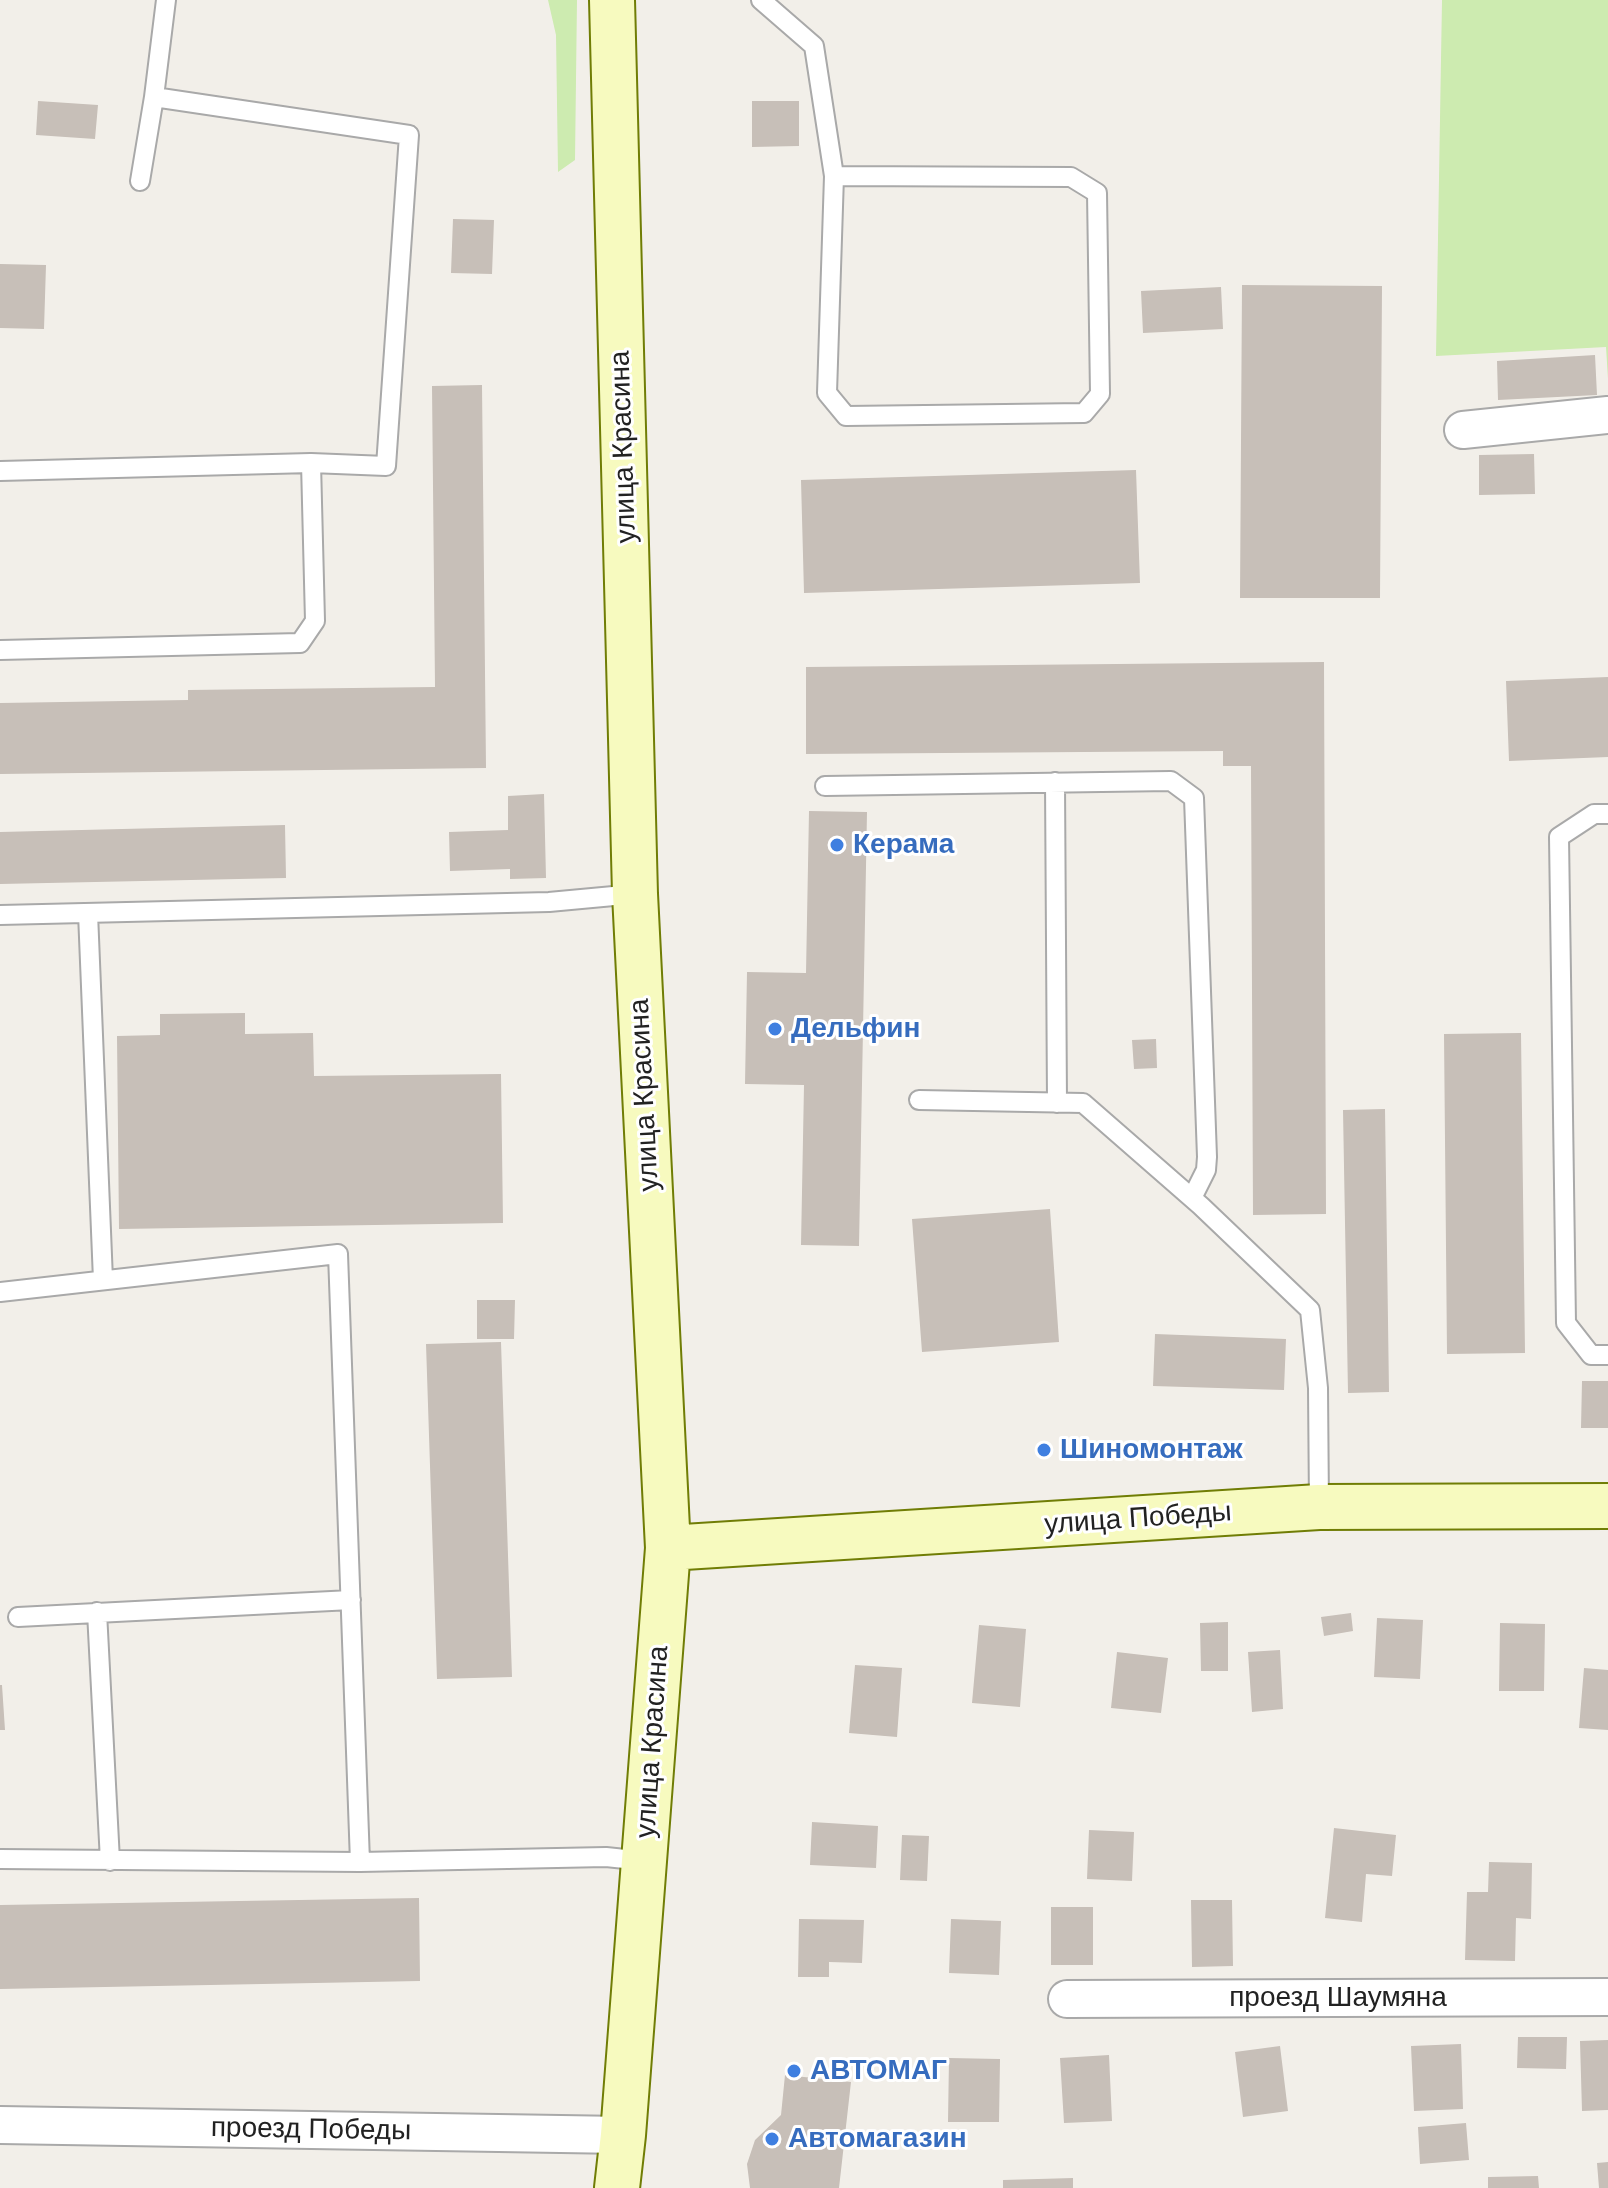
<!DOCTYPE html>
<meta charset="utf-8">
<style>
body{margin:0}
canvas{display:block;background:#f2efe9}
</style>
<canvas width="1608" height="2188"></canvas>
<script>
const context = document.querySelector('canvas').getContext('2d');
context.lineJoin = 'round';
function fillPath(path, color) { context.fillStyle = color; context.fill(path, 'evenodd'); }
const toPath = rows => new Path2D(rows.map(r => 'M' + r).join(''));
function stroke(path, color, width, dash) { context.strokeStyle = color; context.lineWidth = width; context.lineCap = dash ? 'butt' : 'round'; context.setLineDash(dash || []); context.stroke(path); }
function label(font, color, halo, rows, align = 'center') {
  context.font = font + ' Helvetica,sans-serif'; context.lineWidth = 6; context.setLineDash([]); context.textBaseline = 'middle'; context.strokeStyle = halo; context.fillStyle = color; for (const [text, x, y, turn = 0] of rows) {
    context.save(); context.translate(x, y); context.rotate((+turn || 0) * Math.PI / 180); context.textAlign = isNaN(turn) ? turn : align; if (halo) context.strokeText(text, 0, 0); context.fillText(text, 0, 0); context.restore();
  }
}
const grass = toPath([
 [548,0,577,0,575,160,558,172,556,35],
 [1442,0,1608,0,1608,379,1606,347,1436,356]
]);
const building = toPath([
 [38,101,98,105,95,139,36,135],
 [752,101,799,101,799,146,752,147],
 [453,219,494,220,492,274,451,273],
 [0,264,46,265,44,329,0,328],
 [1242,285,1382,286,1380,598,1240,598],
 [1221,287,1223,329,1143,333,1141,291],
 [1595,355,1597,395,1498,400,1497,361],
 [482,385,486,768,0,774,0,703,188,700,188,690,435,687,432,386],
 [1534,454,1535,494,1479,495,1479,455],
 [1136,470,1140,583,804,593,801,480],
 [1324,662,1326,1214,1253,1215,1251,766,1223,766,1223,751,806,754,806,667],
 [1608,677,1608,757,1509,761,1506,681],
 [544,794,546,878,510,879,510,869,450,871,449,832,508,830,508,796],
 [809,811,867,812,859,1246,801,1245,804,1085,745,1084,747,972,806,973],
 [285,825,286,878,0,884,0,832],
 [245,1013,245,1034,313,1033,314,1076,501,1074,503,1223,119,1229,117,1036,160,1035,160,1014],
 [1521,1033,1525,1353,1447,1354,1444,1034],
 [1156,1039,1157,1068,1134,1069,1132,1040],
 [1385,1109,1389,1392,1348,1393,1343,1110],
 [1050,1209,1059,1342,922,1352,912,1219],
 [477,1300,515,1300,514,1339,477,1339],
 [1155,1334,1286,1339,1284,1390,1153,1386],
 [501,1342,512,1677,437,1679,426,1344],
 [1582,1381,1608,1381,1608,1428,1581,1428],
 [1351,1613,1353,1631,1324,1636,1321,1617],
 [1377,1618,1423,1620,1420,1679,1374,1677],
 [1228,1622,1228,1671,1201,1671,1200,1623],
 [1500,1623,1545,1624,1544,1691,1499,1691],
 [979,1625,1026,1629,1020,1707,972,1703],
 [1280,1650,1283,1709,1252,1712,1248,1652],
 [1117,1652,1168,1658,1161,1713,1111,1708],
 [855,1665,902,1668,897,1737,849,1733],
 [1584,1668,1608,1670,1608,1730,1579,1728],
 [0,1685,2,1685,5,1730,0,1730],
 [812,1822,878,1826,876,1868,810,1865],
 [1334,1828,1396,1835,1392,1876,1366,1874,1362,1922,1325,1918],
 [1089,1830,1134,1832,1132,1881,1087,1879],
 [902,1835,929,1836,927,1881,900,1880],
 [1489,1862,1532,1863,1531,1919,1516,1918,1515,1961,1465,1960,1467,1892,1488,1892],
 [419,1898,420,1981,0,1989,0,1905],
 [1191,1900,1232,1900,1233,1966,1192,1967],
 [1051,1907,1093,1907,1093,1965,1051,1965],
 [799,1919,864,1920,862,1963,829,1962,829,1977,798,1977],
 [951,1919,1001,1921,999,1975,949,1973],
 [1518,2037,1567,2037,1566,2069,1517,2068],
 [1608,2040,1608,2110,1582,2111,1580,2041],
 [1461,2044,1463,2109,1414,2111,1411,2046],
 [1280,2046,1288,2111,1243,2117,1235,2052],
 [1109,2055,1112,2121,1064,2123,1060,2058],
 [949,2058,1000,2059,999,2122,948,2122],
 [785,2075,851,2082,839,2188,750,2188,747,2164,755,2140,781,2115],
 [1466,2123,1469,2160,1420,2164,1418,2127],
 [1608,2162,1608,2188,1599,2188,1597,2163],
 [1538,2176,1539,2188,1488,2188,1488,2177],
 [1073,2178,1073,2188,1003,2188,1003,2180]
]);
const lane = toPath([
 [761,0,814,46,834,176,827,393,846,416,1084,413,1100,394,1097,193,1071,177,834,176],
 [154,97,409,135,386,466,311,463],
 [140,181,154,97,166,0],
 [0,471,311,463,315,621,300,643,0,650],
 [1055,782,1057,1103],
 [825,786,1171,781,1194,798,1207,1157,1206,1170,1192,1198],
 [1608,814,1594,814,1559,837,1566,1323,1591,1355,1608,1355],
 [88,913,103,1280],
 [0,915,549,902,635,894],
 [919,1100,1083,1103,1201,1206,1310,1310,1318,1388,1319,1507],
 [0,1292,338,1254,360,1862],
 [97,1612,110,1861],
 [18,1617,351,1600],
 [0,1859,360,1862,606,1857,644,1861]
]);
const street = toPath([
 [1463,430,1608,415],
 [1067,1999,1608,1997],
 [0,2125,623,2135]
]);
const secondary = toPath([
 [612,0,635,894,668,1548,623,2135,617,2188],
 [668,1548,1319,1507,1608,1506]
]);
const markers = [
 [837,845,8,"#3f7fe0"],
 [775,1029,8,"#3f7fe0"],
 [1044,1450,8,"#3f7fe0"],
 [794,2071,8,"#3f7fe0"],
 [772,2139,8,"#3f7fe0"]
];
const streetNames = [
 ["улица Красина",624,447,-92],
 ["улица Красина",645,1095,-93],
 ["улица Победы",1138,1519,-4],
 ["улица Красина",653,1742,-86],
 ["проезд Шаумяна",1338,1998],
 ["проезд Победы",311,2130,1]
];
const shopNames = [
 ["Керама",853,845],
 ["Дельфин",791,1029],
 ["Шиномонтаж",1060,1450],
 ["АВТОМАГ",810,2071],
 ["Автомагазин",788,2139]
];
fillPath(grass, '#cdebb0');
fillPath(building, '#c7bfb8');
stroke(lane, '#a9a9a9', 22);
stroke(street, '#a9a9a9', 40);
stroke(secondary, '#707d05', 48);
stroke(lane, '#fff', 18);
stroke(street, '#fff', 36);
stroke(secondary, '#f7fabf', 44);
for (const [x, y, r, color] of markers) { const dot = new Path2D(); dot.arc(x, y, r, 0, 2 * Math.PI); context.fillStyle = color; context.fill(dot); stroke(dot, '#fff', 3); }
label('28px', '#222', '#fff', streetNames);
label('bold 28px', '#366cbe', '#fff', shopNames, 'left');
</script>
